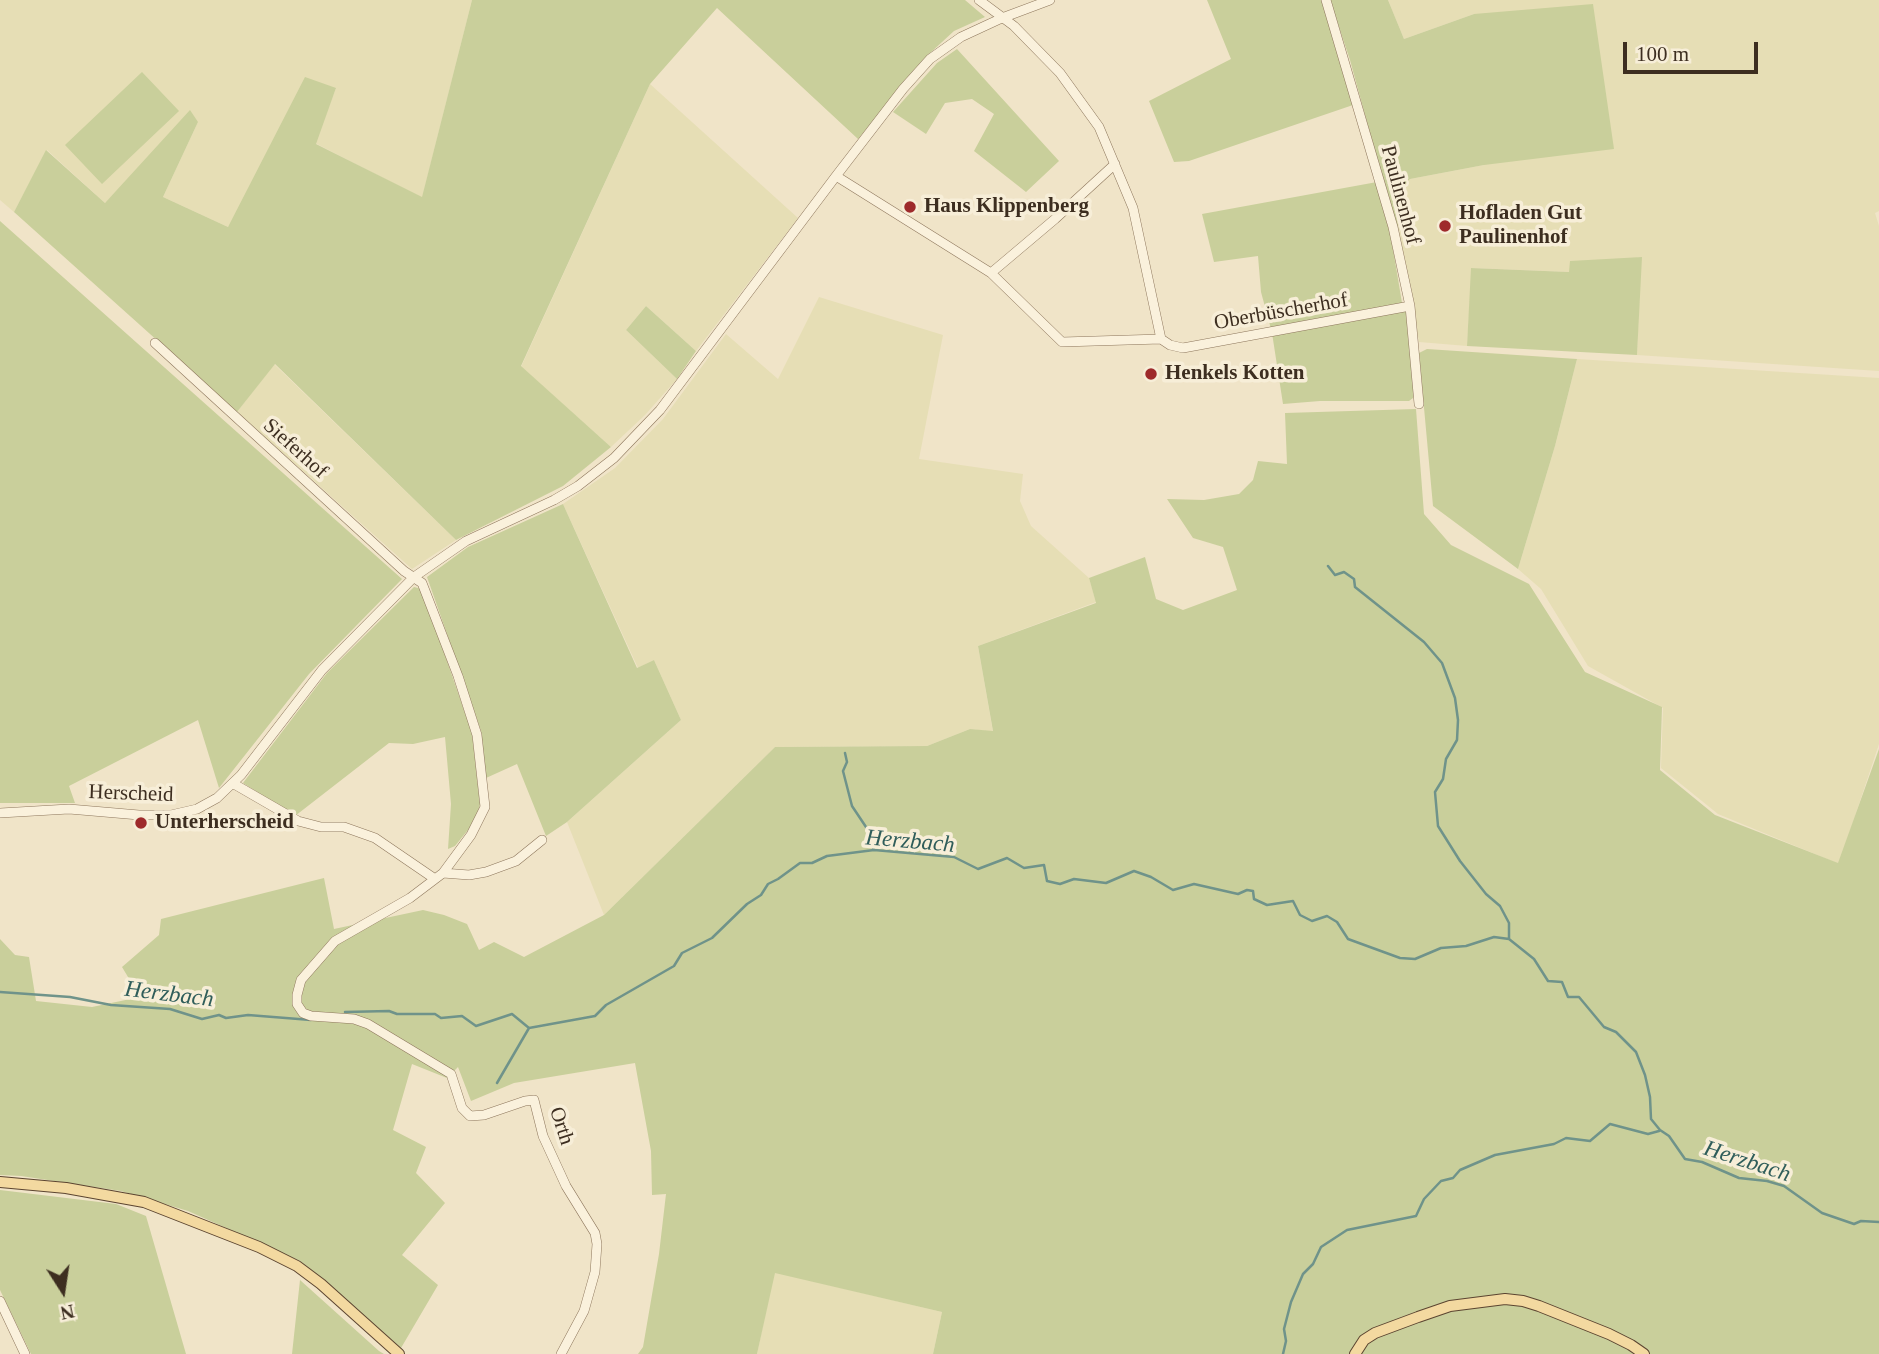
<!DOCTYPE html>
<meta charset="utf-8">
<style>
body{margin:0}
#map{position:relative;width:1879px;height:1354px;overflow:hidden;background:#f0e4c8;font-family:Georgia,serif}
canvas{display:block}
.north{position:absolute;left:28px;top:1256px;width:70px;height:70px;-webkit-text-stroke:5px #f7eed8;paint-order:stroke;rotate:168deg;font-size:19px;font-weight:700;line-height:28px;text-align:center;color:#3d2e20}
.north::after{content:'';display:block;margin:auto;width:24px;height:32px;background:#3d2e20;clip-path:polygon(50% 0,100% 100%,50% 72%,0 100%)}
.scale{position:absolute;left:1623px;top:42px;width:135px;height:32px;box-sizing:border-box;border:4px solid #3d2e20;border-top:0;padding-left:9px;font-size:21px;line-height:24px;white-space:nowrap;color:#3d2e20;-webkit-text-stroke:5px #f7eed8;paint-order:stroke}
</style>
<div id="map">
<canvas width="1879" height="1354"></canvas>
<div class="north">N</div>
<div class="scale">100 m</div>
</div>
<script>
const context = document.querySelector('canvas').getContext('2d');
context.lineJoin = 'round';
function fillPath(path, color) { context.fillStyle = color; context.fill(path, 'evenodd'); }
const toPath = rows => new Path2D(rows.map(r => 'M' + r).join(''));
function stroke(path, color, width, dash) { context.strokeStyle = color; context.lineWidth = width; context.lineCap = dash ? 'butt' : 'round'; context.setLineDash(dash || []); context.stroke(path); }
function label(font, color, halo, rows, align = 'center') {
  context.font = font + ' Georgia,serif'; context.lineWidth = 7; context.setLineDash([]); context.textBaseline = 'middle'; context.strokeStyle = halo; context.fillStyle = color; for (const [text, x, y, turn = 0] of rows) {
    context.save(); context.translate(x, y); context.rotate((+turn || 0) * Math.PI / 180); context.textAlign = isNaN(turn) ? turn : align; if (halo) context.strokeText(text, 0, 0); context.fillText(text, 0, 0); context.restore();
  }
}
const farmland = toPath([
 [0,0,472,0,422,198,315,143,336,88,228,227,163,197,198,122,105,203,47,150,14,212,0,200],
 [1388,0,1879,0,1879,211,1875,213,1879,226,1879,371,1637,355,1641,257,1569,272,1472,268,1467,346,1419,342,1393,195,1410,179,1484,165,1474,14,1404,39],
 [650,84,798,218,696,351,646,306,626,330,677,379,645,415,611,447,521,367],
 [819,297,943,335,919,459,1023,474,1020,501,1031,526,1089,578,1096,602,978,646,993,732,970,729,927,746,775,747,604,915,567,822,681,720,654,660,638,668,563,504,615,468,663,419,726,334,778,379],
 [1577,359,1879,378,1879,744,1839,864,1718,814,1661,768,1663,708,1588,666,1541,589,1518,569,1555,446],
 [274,364,456,540,412,569,237,412],
 [774,1272,942,1312,933,1354,757,1354]
]);
const green = toPath([
 [472,0,965,0,985,17,954,31,929,54,858,139,717,8,650,84,521,366,611,447,563,486,456,540,275,364,237,412,14,212,46,150,105,203,190,110,198,122,163,197,228,227,305,77,336,88,316,144,422,197],
 [1207,0,1322,0,1353,105,1189,161,1174,162,1149,101,1231,59],
 [1330,0,1388,0,1404,39,1474,14,1593,4,1614,149,1484,165,1410,179,1393,195,1402,250,1350,60],
 [957,49,1059,161,1026,192,974,151,994,114,972,99,945,103,926,134,893,112,937,63],
 [142,72,179,111,102,184,65,145],
 [1377,182,1391,237,1402,303,1271,329,1261,292,1258,256,1214,262,1202,214],
 [0,221,402,579,309,674,219,788,198,720,69,786,75,803,0,803],
 [1642,257,1637,355,1467,346,1471,268,1569,272,1570,261],
 [646,306,696,351,677,379,626,330],
 [1408,307,1415,393,1413,398,1409,401,1320,401,1283,404,1272,333],
 [1427,349,1577,359,1555,446,1518,569,1433,506,1419,353],
 [1416,409,1424,514,1451,545,1529,584,1585,672,1662,707,1660,770,1715,815,1838,863,1879,749,1879,1354,933,1354,942,1312,775,1273,757,1354,638,1354,643,1347,659,1254,666,1194,652,1195,651,1151,635,1063,514,1083,471,1101,458,1067,447,1078,412,1064,393,1130,426,1147,416,1173,445,1203,402,1255,438,1285,401,1348,300,1261,188,1211,121,1191,21,1176,0,1175,0,939,15,955,29,957,36,1001,92,1007,140,997,122,967,159,935,161,919,324,878,334,929,423,910,444,915,467,924,479,950,494,942,524,957,604,915,775,747,927,746,970,729,993,731,978,646,1096,603,1089,578,1145,557,1156,599,1183,610,1237,590,1223,547,1193,538,1167,499,1204,500,1239,494,1253,480,1258,461,1287,464,1285,413],
 [563,504,637,668,654,660,681,720,567,822,546,836,517,764,486,778,481,731,427,577,468,547],
 [414,587,422,589,472,733,480,804,476,820,455,846,448,849,451,804,445,737,413,744,389,743,295,816,243,783,327,673],
 [0,1190,116,1204,146,1216,186,1354,31,1354,0,1290],
 [300,1280,379,1351,384,1354,292,1354]
]);
const stream = toPath([
 [1328,566,1335,575,1344,572,1354,579,1355,587,1424,642,1442,663,1455,698,1458,720,1457,740,1446,759,1443,779,1435,792,1438,826,1460,861,1486,894,1500,906,1509,923,1509,939],
 [845,753,847,762,843,771,852,806,866,827,874,850],
 [0,992,70,997,111,1005,170,1009,202,1019,219,1015,226,1018,248,1015,311,1020],
 [345,1012,389,1011,397,1014,435,1014,441,1018,462,1016,476,1026,512,1014,529,1028,595,1016,606,1005,674,966,682,953,712,938,747,904,761,895,768,884,778,879,800,863,812,863,827,856,874,850,954,857,978,869,1007,858,1024,868,1044,865,1047,881,1060,884,1074,879,1106,883,1134,871,1151,877,1173,890,1194,884,1238,894,1247,890,1253,891,1254,899,1267,905,1293,901,1300,915,1312,921,1327,916,1337,922,1348,939,1400,958,1415,959,1441,948,1466,946,1494,937,1509,939,1534,959,1548,981,1562,982,1568,997,1579,997,1604,1027,1616,1032,1636,1052,1645,1075,1650,1097,1651,1119,1660,1130,1669,1136,1685,1159,1702,1162,1739,1178,1767,1181,1784,1186,1822,1213,1854,1224,1861,1221,1879,1222],
 [497,1083,529,1028],
 [1283,1354,1286,1341,1284,1329,1291,1302,1303,1274,1313,1264,1321,1247,1347,1230,1416,1216,1424,1199,1441,1181,1453,1178,1460,1170,1495,1155,1554,1144,1566,1138,1590,1141,1610,1124,1648,1134,1659,1131]
]);
const minor = toPath([
 [979,0,1014,26,1060,73,1099,127,1133,208,1161,339],
 [1326,0,1393,227,1410,306,1419,404],
 [836,176,991,273,1062,342,1161,339,1170,345,1183,348,1410,306],
 [991,273,1055,219,1115,164],
 [155,343,404,571,422,583,458,676,477,735,485,807,471,835,443,873,410,898,335,941,301,980,297,995,297,1004,303,1013,311,1016,354,1019,368,1024,451,1074,462,1108,470,1116,484,1115,525,1101,534,1100,543,1136,566,1186,595,1233,597,1244,595,1272,584,1311,561,1354],
 [234,784,298,821,321,827,344,827,375,838,435,879],
 [0,813,69,809,139,815,171,815,197,809,217,798,241,775,322,670,414,577,466,541,554,500,578,486,614,458,660,410,836,176,903,89,930,59,961,37,1002,18,1050,0],
 [443,873,469,875,486,872,516,861,542,840],
 [0,1301,25,1354]
]);
const major = toPath([
 [0,1182,66,1188,144,1202,259,1247,297,1266,321,1284,399,1354],
 [1355,1354,1364,1340,1375,1333,1418,1317,1450,1306,1505,1299,1523,1301,1539,1306,1609,1334,1631,1345,1644,1354]
]);
const markers = [
 [910,207,7,"#9e2a2b"],
 [1445,226,7,"#9e2a2b"],
 [1151,374,7,"#9e2a2b"],
 [141,823,7,"#9e2a2b"]
];
const streetNames = [
 ["Paulinenhof",1400,195,75],
 ["Oberbüscherhof",1281,312,-10],
 ["Sieferhof",295,449,42],
 ["Herscheid",131,794,2],
 ["Orth",561,1126,72]
];
const poiNames = [
 ["Haus Klippenberg",924,207],
 ["Hofladen Gut",1459,214],
 ["Paulinenhof",1459,238],
 ["Henkels Kotten",1165,374],
 ["Unterherscheid",155,823]
];
const waterNames = [
 ["Herzbach",910,842,5],
 ["Herzbach",169,995,7],
 ["Herzbach",1747,1162,18]
];
fillPath(farmland, '#e6deb5');
fillPath(green, '#c9cf9b');
stroke(stream, '#6f938a', 2.5);
stroke(minor, '#8d765c', 10);
stroke(major, '#5b4430', 12);
stroke(minor, '#faf1dc', 9);
stroke(major, '#f3d9a0', 10);
for (const [x, y, r, color] of markers) { const dot = new Path2D(); dot.arc(x, y, r, 0, 2 * Math.PI); context.fillStyle = color; context.fill(dot); stroke(dot, '#f7eed8', 2.5); }
label('21px', '#3d2e20', '#f7eed8', streetNames);
label('bold 21px', '#3d2e20', '#f7eed8', poiNames, 'left');
label('italic 23px', '#2f5d5a', '#f7eed8', waterNames);
</script>
